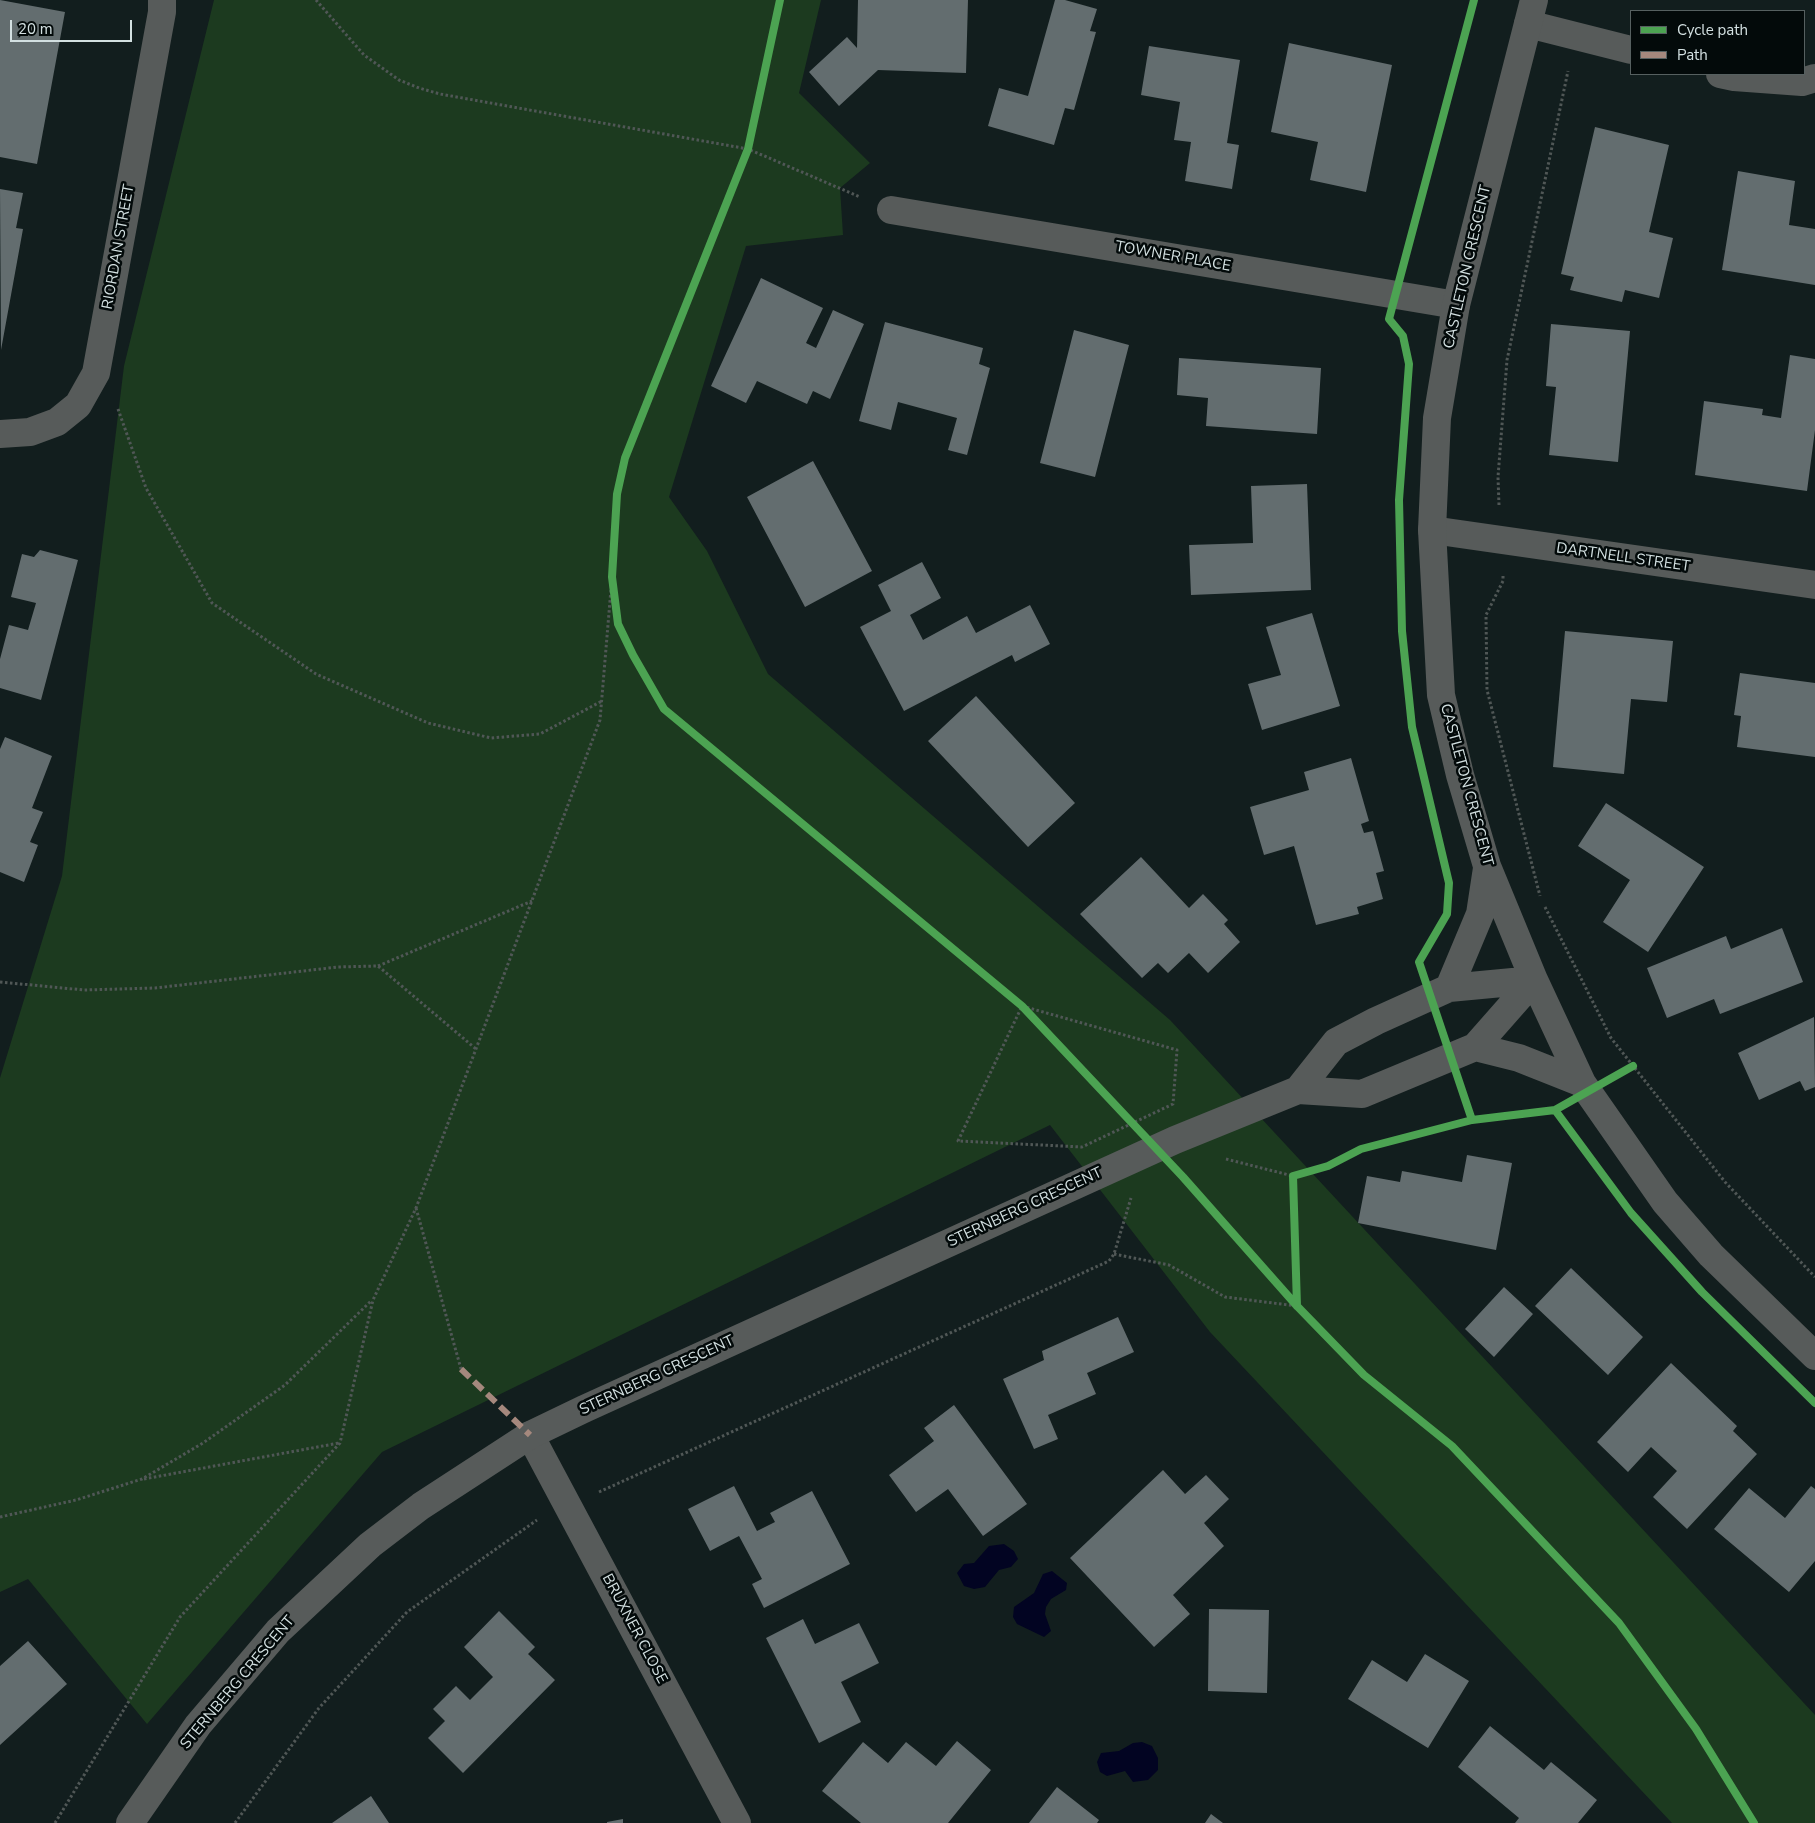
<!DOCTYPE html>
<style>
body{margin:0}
#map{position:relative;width:1815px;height:1823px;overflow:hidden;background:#121e1e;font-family:"Nunito Sans",sans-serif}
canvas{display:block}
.legend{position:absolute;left:1630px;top:10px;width:175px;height:65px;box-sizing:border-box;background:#030a0a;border:1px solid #566060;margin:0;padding:6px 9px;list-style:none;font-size:15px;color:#d3e0e1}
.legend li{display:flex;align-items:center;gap:10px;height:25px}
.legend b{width:25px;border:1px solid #566060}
.scale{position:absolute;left:10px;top:20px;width:122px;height:22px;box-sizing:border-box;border:2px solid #d3e0e1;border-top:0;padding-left:6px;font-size:15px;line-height:18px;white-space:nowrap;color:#d3e0e1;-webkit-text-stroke:4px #030a0a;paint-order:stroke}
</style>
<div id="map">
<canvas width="1815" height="1823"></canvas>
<ul class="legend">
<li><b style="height:6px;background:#4ca352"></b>Cycle path</li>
<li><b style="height:6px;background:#a5887d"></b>Path</li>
</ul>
<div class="scale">20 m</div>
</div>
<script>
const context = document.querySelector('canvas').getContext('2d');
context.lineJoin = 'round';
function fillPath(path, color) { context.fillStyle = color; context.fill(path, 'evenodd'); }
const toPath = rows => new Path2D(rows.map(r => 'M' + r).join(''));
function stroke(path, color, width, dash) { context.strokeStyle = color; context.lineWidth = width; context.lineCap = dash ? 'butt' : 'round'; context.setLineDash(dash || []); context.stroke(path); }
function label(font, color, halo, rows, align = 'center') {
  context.font = font + ' "Nunito Sans",sans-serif'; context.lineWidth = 5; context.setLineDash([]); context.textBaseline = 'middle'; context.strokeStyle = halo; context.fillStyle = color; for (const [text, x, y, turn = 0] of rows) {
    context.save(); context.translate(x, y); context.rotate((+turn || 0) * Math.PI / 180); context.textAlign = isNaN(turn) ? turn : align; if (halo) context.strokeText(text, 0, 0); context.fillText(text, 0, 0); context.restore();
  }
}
const green = toPath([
 [214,0,821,0,799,93,870,163,840,188,843,235,746,246,669,497,707,551,768,674,1170,1020,1815,1715,1815,1823,1672,1823,1210,1332,1050,1125,382,1452,147,1724,28,1579,0,1592,0,1078,62,876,124,366]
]);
const water = toPath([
 [1004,1544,1014,1551,1018,1559,1011,1567,999,1570,985,1587,974,1589,964,1586,957,1573,964,1564,974,1563,989,1546],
 [1052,1571,1067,1583,1066,1590,1051,1599,1046,1607,1045,1614,1051,1631,1044,1637,1017,1624,1013,1617,1014,1607,1034,1593,1043,1574],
 [1142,1742,1152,1746,1158,1758,1158,1770,1148,1780,1133,1782,1125,1771,1107,1776,1100,1772,1097,1762,1101,1753,1119,1751,1133,1743]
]);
const building = toPath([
 [0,0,65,12,37,164,0,157],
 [858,0,968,0,966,73,878,70,839,106,809,72,847,37,857,48],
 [1055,0,1065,0,1097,9,1090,31,1096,32,1074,110,1065,108,1054,145,988,126,999,88,1028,96],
 [1289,43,1392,65,1366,192,1310,180,1318,142,1271,132],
 [1149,46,1240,60,1227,143,1239,145,1232,189,1185,181,1191,142,1174,140,1180,102,1141,95],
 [1595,127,1669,145,1649,232,1673,238,1659,298,1625,290,1622,302,1570,290,1574,277,1561,274],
 [1738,171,1795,181,1789,225,1815,229,1815,285,1722,270],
 [0,189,23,193,16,228,23,229,1,350],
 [761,278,823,308,806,343,816,348,833,310,864,324,830,399,813,391,807,404,757,381,746,403,711,386],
 [885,322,983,348,979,364,990,368,967,455,948,450,957,418,898,402,891,430,859,421],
 [1551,324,1630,331,1618,462,1549,455,1556,387,1546,386],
 [1074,330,1129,345,1095,477,1040,463],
 [1790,355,1815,359,1815,430,1807,491,1695,475,1704,401,1763,409,1762,415,1781,418],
 [1179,358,1321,368,1317,434,1206,426,1208,398,1177,395],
 [813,461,872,571,805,607,747,497],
 [1307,484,1311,590,1191,595,1189,545,1253,543,1251,486],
 [40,550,78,560,41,700,0,688,0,659,9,625,28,630,36,603,11,597,22,554,34,557],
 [922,562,941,598,910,615,923,640,967,616,976,633,1030,605,1050,644,1015,662,1012,655,904,711,860,627,891,611,878,585],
 [1312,613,1340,706,1262,730,1248,684,1281,675,1266,627],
 [1565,631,1673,641,1667,702,1631,699,1624,774,1553,767],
 [1740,673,1815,683,1815,757,1737,747,1741,716,1734,715],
 [976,696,1075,803,1028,847,928,741],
 [5,737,52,756,32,808,43,812,30,842,38,845,24,882,0,872,0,749],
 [1351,758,1369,821,1361,824,1364,833,1373,831,1384,871,1376,873,1383,899,1357,907,1359,914,1316,925,1294,846,1264,855,1250,807,1309,790,1304,772],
 [1606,803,1704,867,1648,952,1603,922,1630,880,1578,846],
 [1141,857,1189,908,1203,894,1228,920,1224,924,1240,942,1208,973,1189,953,1168,973,1158,963,1142,978,1080,914],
 [1782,928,1803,982,1720,1014,1714,999,1667,1018,1647,968,1726,936,1731,949],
 [1814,1017,1815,1087,1805,1091,1800,1081,1759,1100,1738,1053],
 [1467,1155,1512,1163,1496,1250,1358,1223,1367,1176,1400,1182,1402,1171,1462,1182],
 [1571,1268,1643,1337,1608,1375,1535,1306],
 [1504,1287,1533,1314,1494,1357,1465,1329],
 [1118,1317,1134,1352,1087,1373,1096,1394,1048,1415,1058,1439,1034,1449,1003,1379,1044,1360,1042,1351],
 [1671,1363,1737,1426,1733,1431,1757,1454,1687,1529,1653,1497,1677,1471,1651,1447,1628,1472,1597,1442],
 [954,1405,1027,1504,983,1536,948,1489,916,1512,889,1475,934,1441,924,1428],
 [1163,1470,1185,1494,1206,1475,1229,1499,1204,1523,1224,1546,1173,1595,1190,1614,1154,1647,1070,1558],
 [734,1486,757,1531,775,1522,770,1513,812,1491,850,1564,764,1608,752,1584,762,1579,739,1536,710,1551,688,1509],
 [1811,1486,1815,1489,1815,1561,1789,1592,1714,1529,1749,1488,1785,1518],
 [1209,1609,1269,1610,1267,1693,1208,1691],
 [499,1611,535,1647,528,1654,555,1680,463,1773,428,1738,445,1721,433,1709,456,1686,470,1700,493,1677,464,1647],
 [803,1619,815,1644,859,1623,879,1663,841,1682,861,1722,819,1743,766,1638],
 [28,1641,67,1684,0,1745,0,1666],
 [1425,1654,1469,1681,1428,1748,1348,1699,1372,1660,1407,1682],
 [1490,1726,1544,1770,1551,1762,1597,1800,1578,1823,1515,1823,1519,1818,1458,1767],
 [957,1741,991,1770,948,1823,861,1823,822,1791,863,1742,888,1763,906,1742,936,1766],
 [1057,1787,1099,1820,1097,1823,1029,1823],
 [371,1796,389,1823,332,1823],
 [1211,1814,1223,1823,1205,1823],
 [623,1819,623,1823,607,1823,607,1822]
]);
const path = toPath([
 [316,0,364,55,399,80,419,88,440,94,748,149,860,197],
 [118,409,146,488,212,603,316,674,428,723,491,738,540,734,602,701],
 [1499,505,1498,477,1507,360,1568,71],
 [1503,576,1503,581,1486,615,1487,690,1540,896],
 [1545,907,1611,1038,1725,1182,1815,1277],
 [378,966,532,901],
 [0,982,84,990,155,988,338,967,378,966,476,1049],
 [1022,1006,1177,1050,1173,1104,1082,1147,958,1141,1022,1006],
 [1226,1159,1293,1176],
 [416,1208,461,1369],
 [1114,1254,1169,1265,1225,1297,1297,1306],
 [144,1479,339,1443],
 [599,1492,1109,1261,1114,1254,1131,1198],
 [0,1517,76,1500,142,1479,203,1443,285,1385,372,1300],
 [55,1823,180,1617,340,1443,373,1300,416,1208,600,720,612,577],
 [235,1823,319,1708,407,1612,537,1520]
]);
const minor = toPath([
 [1528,24,1631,50],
 [1720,74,1734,77,1802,82,1815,78],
 [891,210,1456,305],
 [0,434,30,432,57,422,78,405,96,373,162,12,162,0],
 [1432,530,1815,585],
 [530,1435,737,1823]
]);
const tertiary = toPath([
 [1534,0,1456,305,1437,418,1432,530,1441,695,1460,775,1487,866,1534,980,1582,1083,1665,1202,1711,1255,1815,1356],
 [1449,988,1480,914,1487,868],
 [1475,1047,1519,1058,1582,1083],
 [1298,1090,1336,1042,1376,1021,1449,988,1534,980],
 [130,1823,198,1725,278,1631,370,1545,421,1506,530,1435,584,1409,1175,1140,1298,1090,1362,1094,1475,1047,1534,980]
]);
const quiet = toPath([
 [461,1369,530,1435]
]);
const cycleway = toPath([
 [780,0,748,149,625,458,617,494,612,577,618,624,633,655,664,709,1022,1006,1183,1177,1297,1306,1364,1375,1452,1446,1619,1623,1696,1729,1754,1823],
 [1555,1110,1631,1213,1702,1292,1815,1403],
 [1472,1120,1419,962,1447,914,1449,883,1412,727,1402,631,1399,500,1409,364,1403,336,1389,319,1474,0],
 [1297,1306,1293,1176,1328,1166,1361,1149,1472,1120,1555,1110,1633,1066]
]);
const streetNames = [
 ["RIORDAN STREET",119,247,-80],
 ["TOWNER PLACE",1173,257,10],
 ["CASTLETON CRESCENT",1468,267,-77],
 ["DARTNELL STREET",1623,558,8],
 ["CASTLETON CRESCENT",1466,785,75],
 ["STERNBERG CRESCENT",1025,1208,-25],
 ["STERNBERG CRESCENT",657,1376,-25],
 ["BRUXNER CLOSE",634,1629,62],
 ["STERNBERG CRESCENT",238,1683,-50]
];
fillPath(green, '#1c3a1f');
fillPath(water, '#020422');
fillPath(building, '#636d6f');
stroke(path, '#505756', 3, [2.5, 2.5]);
stroke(minor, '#575b5a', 28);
stroke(tertiary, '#575b5a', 28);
stroke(quiet, '#a5887d', 6, [12, 6]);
stroke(cycleway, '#4ca352', 8);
label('15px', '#d3e0e1', '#030a0a', streetNames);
</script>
